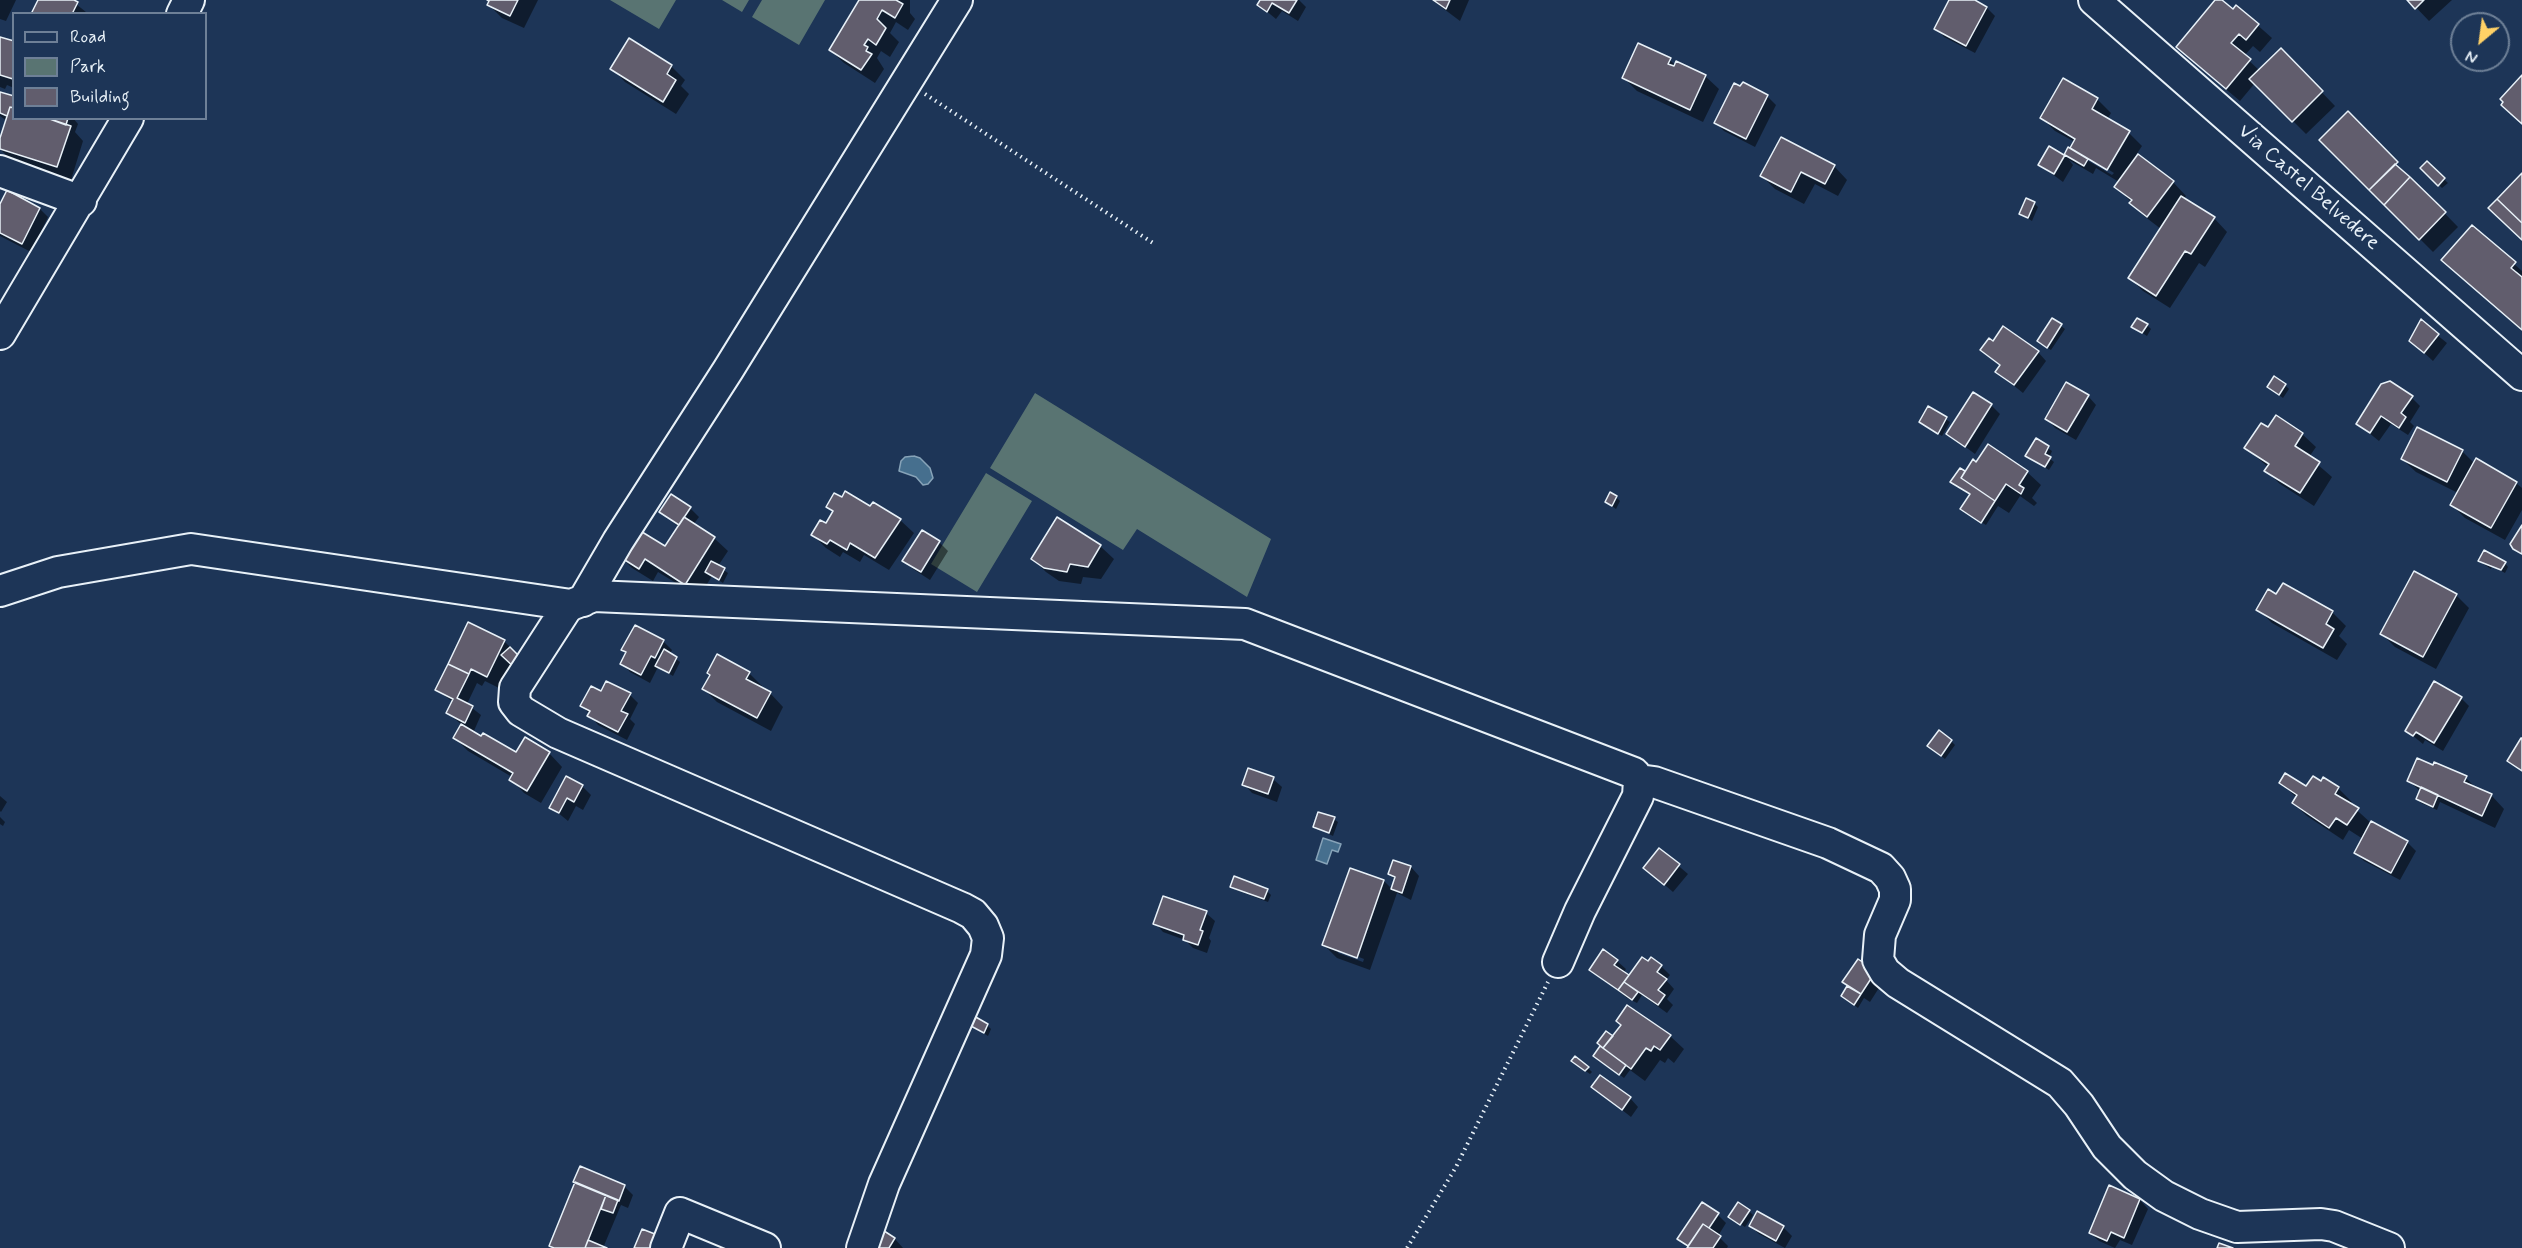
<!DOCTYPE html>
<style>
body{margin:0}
#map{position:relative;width:2522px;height:1248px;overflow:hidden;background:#1d3557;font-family:Mynerve,sans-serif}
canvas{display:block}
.legend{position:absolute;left:12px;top:12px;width:195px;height:108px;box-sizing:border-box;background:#1d3557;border:2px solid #6e8097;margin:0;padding:8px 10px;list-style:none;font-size:18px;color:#e8f1f8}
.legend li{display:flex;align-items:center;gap:12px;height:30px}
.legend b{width:30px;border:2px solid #6e8097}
.north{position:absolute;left:2450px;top:12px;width:60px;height:60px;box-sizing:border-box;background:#1d3557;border:2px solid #6e8097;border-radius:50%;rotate:209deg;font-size:16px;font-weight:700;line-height:24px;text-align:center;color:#e8f1f8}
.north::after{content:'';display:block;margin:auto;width:21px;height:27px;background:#ffd166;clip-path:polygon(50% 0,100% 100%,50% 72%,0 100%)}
</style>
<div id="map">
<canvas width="2522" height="1248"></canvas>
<ul class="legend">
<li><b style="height:8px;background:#1d3557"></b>Road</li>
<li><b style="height:16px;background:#597472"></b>Park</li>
<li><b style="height:16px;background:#615d6d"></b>Building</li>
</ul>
<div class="north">N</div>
</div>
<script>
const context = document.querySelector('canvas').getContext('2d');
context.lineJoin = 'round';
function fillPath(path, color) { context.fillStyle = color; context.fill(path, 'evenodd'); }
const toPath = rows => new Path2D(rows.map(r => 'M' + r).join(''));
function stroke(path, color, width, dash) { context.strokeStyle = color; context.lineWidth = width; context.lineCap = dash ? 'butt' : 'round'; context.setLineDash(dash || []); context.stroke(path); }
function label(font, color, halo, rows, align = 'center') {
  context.font = font + ' Mynerve,sans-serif'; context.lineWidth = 6; context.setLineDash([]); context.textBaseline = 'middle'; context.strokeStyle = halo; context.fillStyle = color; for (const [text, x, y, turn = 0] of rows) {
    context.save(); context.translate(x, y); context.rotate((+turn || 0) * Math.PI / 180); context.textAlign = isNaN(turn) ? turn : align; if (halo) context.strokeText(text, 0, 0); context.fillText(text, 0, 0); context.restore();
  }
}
const green = toPath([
 [610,0,676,0,659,29],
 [722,0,749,0,742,12],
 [762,0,825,0,799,45,752,17],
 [1035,393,1271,539,1247,597,1137,529,1123,550,990,468],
 [986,473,1032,501,977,592,931,564]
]);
const water = toPath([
 [914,456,920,458,930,468,933,478,928,484,923,485,916,477,899,471,901,461,905,457,914,456],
 [1323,838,1341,844,1338,852,1332,850,1327,864,1316,860,1323,838]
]);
const shadow = toPath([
 [0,0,16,0,6,21,0,19],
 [40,0,71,0,86,12,32,14],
 [487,0,538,0,524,28,502,18,489,5],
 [861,0,910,0,910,13,915,19,908,30,896,22,890,33,899,42,890,57,881,51,877,58,884,69,875,83,844,63,830,50],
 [1262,0,1299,0,1306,7,1298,21,1282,11,1276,19,1259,5],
 [1432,0,1469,0,1460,21],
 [1951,0,1972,0,1987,8,1995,16,1975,53,1944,37,1936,28],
 [2217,0,2233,11,2237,7,2272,38,2260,52,2253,46,2244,56,2260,71,2281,50,2335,106,2306,134,2255,83,2240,101,2191,60],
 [2409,0,2452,0,2429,21],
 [0,39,14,43,14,88,7,85,5,89,0,87],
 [630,40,671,66,685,80,681,86,689,94,676,114,625,82,612,68],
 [1670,60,1676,66,1705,76,1719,89,1703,122,1637,91,1624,78],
 [2064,80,2098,100,2111,113,2107,120,2129,133,2142,146,2136,155,2173,182,2186,196,2184,199,2214,218,2227,232,2205,267,2199,263,2170,308,2143,291,2130,278,2161,229,2144,216,2116,186,2119,182,2096,168,2093,174,2069,160,2073,165,2063,182,2040,165,2050,148,2070,159,2066,155,2075,142,2055,131,2042,118],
 [2085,155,2114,173,2112,175,2085,159],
 [1743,84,1767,96,1776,105,1755,147,1724,131,1716,123],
 [0,93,14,97,14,118,73,118,78,124,75,132,83,141,71,180,12,161,0,149,7,121,0,116],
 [2348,114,2458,227,2433,252,2321,140],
 [2427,163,2448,183,2442,188,2422,168],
 [1834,166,1847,180,1838,196,1815,184,1804,204,1775,189,1762,176],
 [2034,203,2038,207,2032,221,2021,214],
 [0,206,40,209,48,217,31,252,0,236],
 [2472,227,2522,271,2522,331,2443,260],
 [2053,320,2065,329,2051,350,2043,345],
 [2421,322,2447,343,2433,361,2420,349],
 [2147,325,2151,329,2147,336,2133,327],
 [1993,343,2038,352,2046,361,2023,393,1997,372,2001,366,1982,350],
 [2285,385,2289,389,2283,398,2268,387],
 [2088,396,2096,405,2076,440,2055,428,2047,419],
 [2412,398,2420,406,2410,422,2414,426,2408,435,2391,424,2379,441,2358,424],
 [1991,405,2000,414,1975,454,1948,434],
 [1929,408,1950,422,1942,436,1920,422],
 [2276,417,2302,434,2316,447,2309,457,2332,477,2314,506,2280,484,2266,470,2268,467,2246,448,2268,429],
 [2417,429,2462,451,2475,464,2516,483,2522,488,2522,510,2505,540,2465,518,2452,505,2458,493,2416,472,2402,459],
 [2036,440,2052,451,2049,458,2054,462,2049,470,2027,456],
 [1988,446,2027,472,2041,485,2032,498,2037,503,2034,506,2020,496,2009,513,1998,506,1986,525,1966,513,1971,495,1956,486,1960,470,1965,474,1977,464],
 [1616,497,1620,501,1616,509,1606,502],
 [828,507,871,508,900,520,914,533,889,570,864,555,860,562,843,552,840,557,826,548,813,535,826,525,834,513],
 [690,508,699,517,693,525,714,538,728,551,718,566,728,573,723,583,712,576,699,597,658,572,653,581,632,568,619,555,666,549,679,527,661,512],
 [939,542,948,551,930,580,913,569,904,561],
 [1100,546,1114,559,1101,579,1083,577,1081,584,1059,581,1046,572,1033,559],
 [2479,561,2505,563,2508,567,2505,573,2492,566,2491,569],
 [2284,585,2332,612,2346,626,2339,636,2347,644,2337,660,2272,623,2258,609,2277,596],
 [2456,595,2469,608,2436,669,2395,647,2382,634],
 [635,627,663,641,672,650,670,654,680,662,673,676,658,667,650,683,630,672,622,663,627,654,623,650],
 [504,641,518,655,501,689,485,681,482,686,477,683,467,704,481,715,473,733,517,754,549,753,562,767,541,803,524,793,511,779,512,777,468,751,455,738,462,725,448,713,453,702,437,690],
 [749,673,762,686,761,689,770,693,783,707,771,731,717,702,704,689],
 [601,693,630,695,638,703,630,719,635,724,627,740,598,725,582,705],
 [2461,698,2469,706,2443,751,2425,740,2423,744,2407,731],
 [1951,741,1955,745,1945,759,1933,750],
 [2466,778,2477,789,2491,795,2504,809,2495,828,2440,802,2437,810,2421,803,2417,799,2421,792,2409,781],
 [1273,779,1282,787,1277,802,1252,793,1244,784],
 [2324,779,2338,788,2352,802,2350,804,2371,823,2407,842,2416,851,2400,880,2364,861,2355,853,2363,839,2349,830,2343,840,2307,816,2293,803,2297,798,2281,783,2306,789,2321,783],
 [582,786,591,795,583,810,576,806,568,821,551,807],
 [0,796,7,802,1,812,0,811],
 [0,817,5,822,3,826,0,824],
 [1334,819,1338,822,1333,836,1315,827],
 [1660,850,1688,874,1673,892,1645,868],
 [1411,867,1419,876,1411,900,1397,893,1370,970,1337,958,1324,945,1384,881,1392,889,1395,880,1390,874],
 [1338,949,1364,959,1363,962,1338,953],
 [1232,886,1267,891,1271,895,1268,902,1236,890],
 [1164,898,1206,913,1215,921,1209,938,1211,941,1207,953,1193,948,1185,940,1163,932,1155,923],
 [1617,961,1626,969,1623,973,1629,977,1661,966,1670,975,1666,980,1674,989,1667,999,1673,1005,1667,1013,1642,995,1637,1003,1627,998,1591,969],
 [1858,961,1884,980,1870,1002,1864,998,1858,1008,1843,996,1849,987,1844,982],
 [1627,1007,1670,1036,1684,1049,1674,1063,1668,1058,1665,1063,1660,1060,1645,1081,1630,1070,1624,1078,1595,1056,1622,1025],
 [971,1025,987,1025,991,1029,988,1036],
 [1577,1065,1588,1068,1592,1072,1590,1074],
 [1593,1087,1630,1098,1638,1107,1631,1117],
 [576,1183,624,1186,633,1195,628,1208,621,1205,603,1248,553,1248,551,1245],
 [2110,1187,2140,1200,2148,1209,2132,1245,2120,1240,2115,1248,2099,1241,2090,1233],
 [1749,1211,1753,1215,1745,1227,1734,1220],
 [1718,1215,1726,1223,1718,1236,1728,1246,1727,1248,1688,1248,1679,1239],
 [1750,1226,1783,1227,1792,1236,1785,1248,1759,1234],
 [878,1230,895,1239,903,1248,873,1248]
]);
const building = toPath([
 [38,0,74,0,78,2,72,14,31,14,38,0],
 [487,0,518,0,510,16,487,5,489,1,487,0],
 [859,0,896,0,903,4,895,18,882,10,877,19,886,28,876,45,868,39,864,45,868,47,866,51,872,54,861,70,829,50,859,0],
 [1260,0,1297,0,1289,13,1272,3,1267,12,1257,5,1260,0],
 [1433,0,1450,0,1446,9,1433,0],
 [1949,0,1975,0,1987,7,1966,46,1934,29,1949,0],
 [2215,0,2222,0,2233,9,2236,5,2259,24,2246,40,2239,34,2231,43,2251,59,2226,89,2176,47,2215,0],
 [2407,0,2424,0,2415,9,2407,0],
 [0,37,14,41,13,79,0,75,0,37],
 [629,38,672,65,667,74,676,80,663,102,610,69,629,38],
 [1638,43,1671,58,1668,64,1674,66,1676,61,1706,75,1690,110,1622,78,1638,43],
 [2281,48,2323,91,2292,122,2249,79,2281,48],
 [2522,75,2522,124,2501,105,2503,102,2500,99,2522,75],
 [2063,78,2098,98,2092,109,2130,131,2107,170,2070,148,2075,139,2040,118,2063,78],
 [1743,82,1768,95,1746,139,1714,123,1734,83,1740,86,1743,82],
 [0,92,14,96,14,108,10,107,7,116,0,113,0,92],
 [10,107,14,108,14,118,47,118,71,126,57,167,0,149,0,138,10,107],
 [2348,111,2398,162,2369,190,2319,140,2348,111],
 [47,118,68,118,66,125,47,118],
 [1781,137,1835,165,1825,184,1801,172,1791,192,1760,176,1781,137],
 [2049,146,2064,155,2068,147,2088,159,2084,166,2065,155,2054,174,2038,165,2049,146],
 [2138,154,2174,181,2147,217,2129,203,2132,200,2114,187,2138,154],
 [2427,161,2445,178,2438,186,2420,168,2427,161],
 [2395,164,2410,177,2384,205,2369,190,2395,164],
 [2522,173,2522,223,2497,199,2522,173],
 [2410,177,2446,212,2419,240,2384,205,2410,177],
 [7,190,40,208,22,244,0,233,0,204,7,190],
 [2181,196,2215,217,2191,254,2185,251,2156,296,2128,278,2181,196],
 [2026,198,2035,202,2028,218,2019,214,2026,198],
 [2497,199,2522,223,2522,240,2488,208,2497,199],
 [2472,225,2516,262,2511,268,2522,277,2522,330,2441,260,2472,225],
 [2052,318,2062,324,2047,348,2037,341,2052,318],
 [2137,318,2148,324,2142,333,2131,327,2137,318],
 [2421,319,2439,334,2424,353,2409,341,2421,319],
 [2003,326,2039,351,2014,385,1995,372,2000,365,1980,350,1989,338,1993,341,2003,326],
 [2274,376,2286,384,2279,395,2267,387,2274,376],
 [2390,381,2413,396,2401,413,2406,417,2399,428,2381,416,2370,433,2356,424,2381,384,2390,381],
 [2066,382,2089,395,2067,432,2045,419,2066,382],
 [1973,392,1992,404,1965,447,1946,434,1973,392],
 [1928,406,1947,417,1938,434,1919,422,1928,406],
 [2276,415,2303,433,2295,446,2320,462,2300,493,2264,471,2269,464,2244,448,2261,423,2268,427,2276,415],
 [2417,427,2463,450,2447,482,2401,459,2417,427],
 [2036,438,2049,446,2045,454,2051,457,2045,467,2025,456,2036,438],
 [1988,444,2028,471,2019,485,2024,488,2021,494,2006,484,1995,501,1961,478,1973,459,1976,462,1988,444],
 [2476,458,2517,482,2491,528,2450,505,2476,458],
 [1960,468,1965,471,1961,478,1995,501,1981,523,1960,509,1970,494,1950,482,1960,468],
 [845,491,870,506,873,502,901,519,875,558,850,543,847,550,830,540,827,544,811,535,820,520,826,523,833,511,826,507,834,493,842,497,845,491],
 [1610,492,1617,496,1612,506,1605,502,1610,492],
 [671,494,691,507,679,525,659,512,671,494],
 [684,517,715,537,685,585,645,559,639,569,617,555,634,527,665,546,684,517],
 [1057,517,1101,545,1088,567,1070,564,1067,572,1044,568,1031,559,1057,517],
 [2522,525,2522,554,2513,549,2510,544,2522,525],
 [922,530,940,541,921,572,902,561,922,530],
 [2484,550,2506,562,2501,570,2478,561,2484,550],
 [711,561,725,568,719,580,705,572,711,561],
 [2414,571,2457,594,2423,657,2380,634,2414,571],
 [2283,583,2333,611,2326,624,2334,629,2323,648,2256,610,2268,589,2276,594,2283,583],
 [468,622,505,640,487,677,471,669,469,674,448,664,468,622],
 [635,625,664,640,655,658,651,656,641,675,620,664,626,652,621,650,635,625],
 [510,647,524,661,516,669,501,655,510,647],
 [664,649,677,657,669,673,655,666,664,649],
 [717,654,750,672,746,679,771,692,757,718,702,689,710,675,707,673,717,654],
 [448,664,469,674,457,698,473,706,465,723,446,713,453,699,435,690,448,664],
 [606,681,631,693,621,711,628,714,618,732,587,716,590,711,580,706,591,686,601,691,606,681],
 [2434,681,2462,697,2434,743,2416,732,2413,736,2405,731,2434,681],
 [461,724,481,736,483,733,516,752,525,737,550,752,527,791,509,780,513,773,453,738,461,724],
 [1939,730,1952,740,1941,756,1927,746,1939,730],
 [2521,738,2522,738,2522,771,2507,761,2521,738],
 [2417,758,2433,765,2434,762,2467,776,2464,782,2492,794,2482,816,2407,781,2417,758],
 [1248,768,1274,777,1268,794,1242,785,1248,768],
 [2285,773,2306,786,2313,776,2321,781,2323,777,2339,787,2335,794,2359,808,2347,825,2336,818,2329,828,2292,803,2297,795,2279,783,2285,773],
 [566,776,583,785,574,802,567,798,559,813,549,808,566,776],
 [2421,787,2438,795,2433,807,2416,799,2421,787],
 [1318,812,1335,817,1329,833,1313,827,1318,812],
 [2371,821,2408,841,2391,873,2354,853,2371,821],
 [1659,848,1680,864,1664,885,1643,868,1659,848],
 [1393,860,1411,866,1402,893,1391,889,1395,877,1388,874,1393,860],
 [1350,868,1384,880,1357,958,1322,945,1350,868],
 [1234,876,1268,889,1264,899,1230,887,1234,876],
 [1163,896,1207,911,1200,930,1203,931,1198,945,1183,940,1184,935,1153,924,1163,896],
 [1603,949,1618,960,1614,965,1629,975,1618,990,1589,970,1603,949],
 [1642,957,1648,961,1651,957,1662,965,1657,972,1667,979,1658,990,1665,995,1658,1005,1624,982,1642,957],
 [1858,959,1876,971,1861,994,1842,982,1858,959],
 [1624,982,1638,992,1632,1000,1618,990,1624,982],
 [1847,986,1861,994,1854,1005,1841,996,1847,986],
 [1627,1005,1671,1035,1660,1050,1654,1046,1651,1051,1646,1048,1631,1069,1603,1048,1621,1025,1616,1021,1627,1005],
 [974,1016,988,1024,984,1033,969,1025,974,1016],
 [1606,1031,1613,1036,1603,1048,1597,1043,1606,1031],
 [1600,1046,1626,1065,1619,1075,1593,1056,1600,1046],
 [1575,1056,1589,1067,1585,1071,1571,1061,1575,1056],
 [1600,1075,1631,1097,1622,1110,1591,1087,1600,1075],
 [580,1166,625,1185,619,1201,573,1182,580,1166],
 [575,1182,606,1195,585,1248,554,1248,549,1246,575,1182],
 [2109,1185,2140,1199,2124,1238,2111,1232,2107,1241,2089,1233,2109,1185],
 [606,1195,618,1200,613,1213,601,1209,606,1195],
 [1702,1202,1719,1213,1709,1228,1703,1224,1688,1246,1677,1239,1702,1202],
 [1738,1202,1750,1210,1740,1225,1728,1217,1738,1202],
 [1757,1211,1784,1226,1776,1241,1749,1226,1757,1211],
 [1703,1224,1721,1236,1713,1248,1687,1248,1703,1224],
 [878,1227,895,1238,889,1248,871,1248,878,1227],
 [642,1229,660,1236,655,1248,634,1248,642,1229],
 [588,1240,607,1248,585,1248,588,1240],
 [2219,1243,2233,1248,2217,1248,2219,1243]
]);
const path = toPath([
 [925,94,1153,243],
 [1407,1248,1456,1167,1548,982]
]);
const minor = toPath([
 [2094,0,2522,375],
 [182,14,189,0],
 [0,171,81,201],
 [0,334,128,118],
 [0,591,58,572,191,549,571,605,594,596,1245,624,1634,773,1639,780,1638,796,1580,911,1558,962],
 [583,601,618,541,728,370,957,0],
 [571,605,566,609,515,688,514,702,521,711,558,733,962,908,973,914,983,926,988,938,986,955,884,1184,862,1248],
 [1639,780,1654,782,1828,843,1881,868,1890,878,1895,889,1895,900,1880,935,1878,960,1885,972,1898,983,2060,1083,2079,1105,2107,1147,2135,1175,2164,1196,2200,1214,2237,1227,2321,1224,2334,1226,2389,1248],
 [666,1248,680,1213,765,1248]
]);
const streetNames = [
 ["Via Castel Belvedere",2308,188,41]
];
fillPath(green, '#597472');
fillPath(water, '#466f8e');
stroke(water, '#87a3b8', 1.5);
fillPath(shadow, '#0007');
fillPath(building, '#615d6d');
stroke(building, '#e8f1f8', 1.5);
stroke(minor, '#e8f1f8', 34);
stroke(path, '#e8f1f8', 4, [1.5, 4.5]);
stroke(minor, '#1d3557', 30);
label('21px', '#e8f1f8', '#1d3557', streetNames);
</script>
